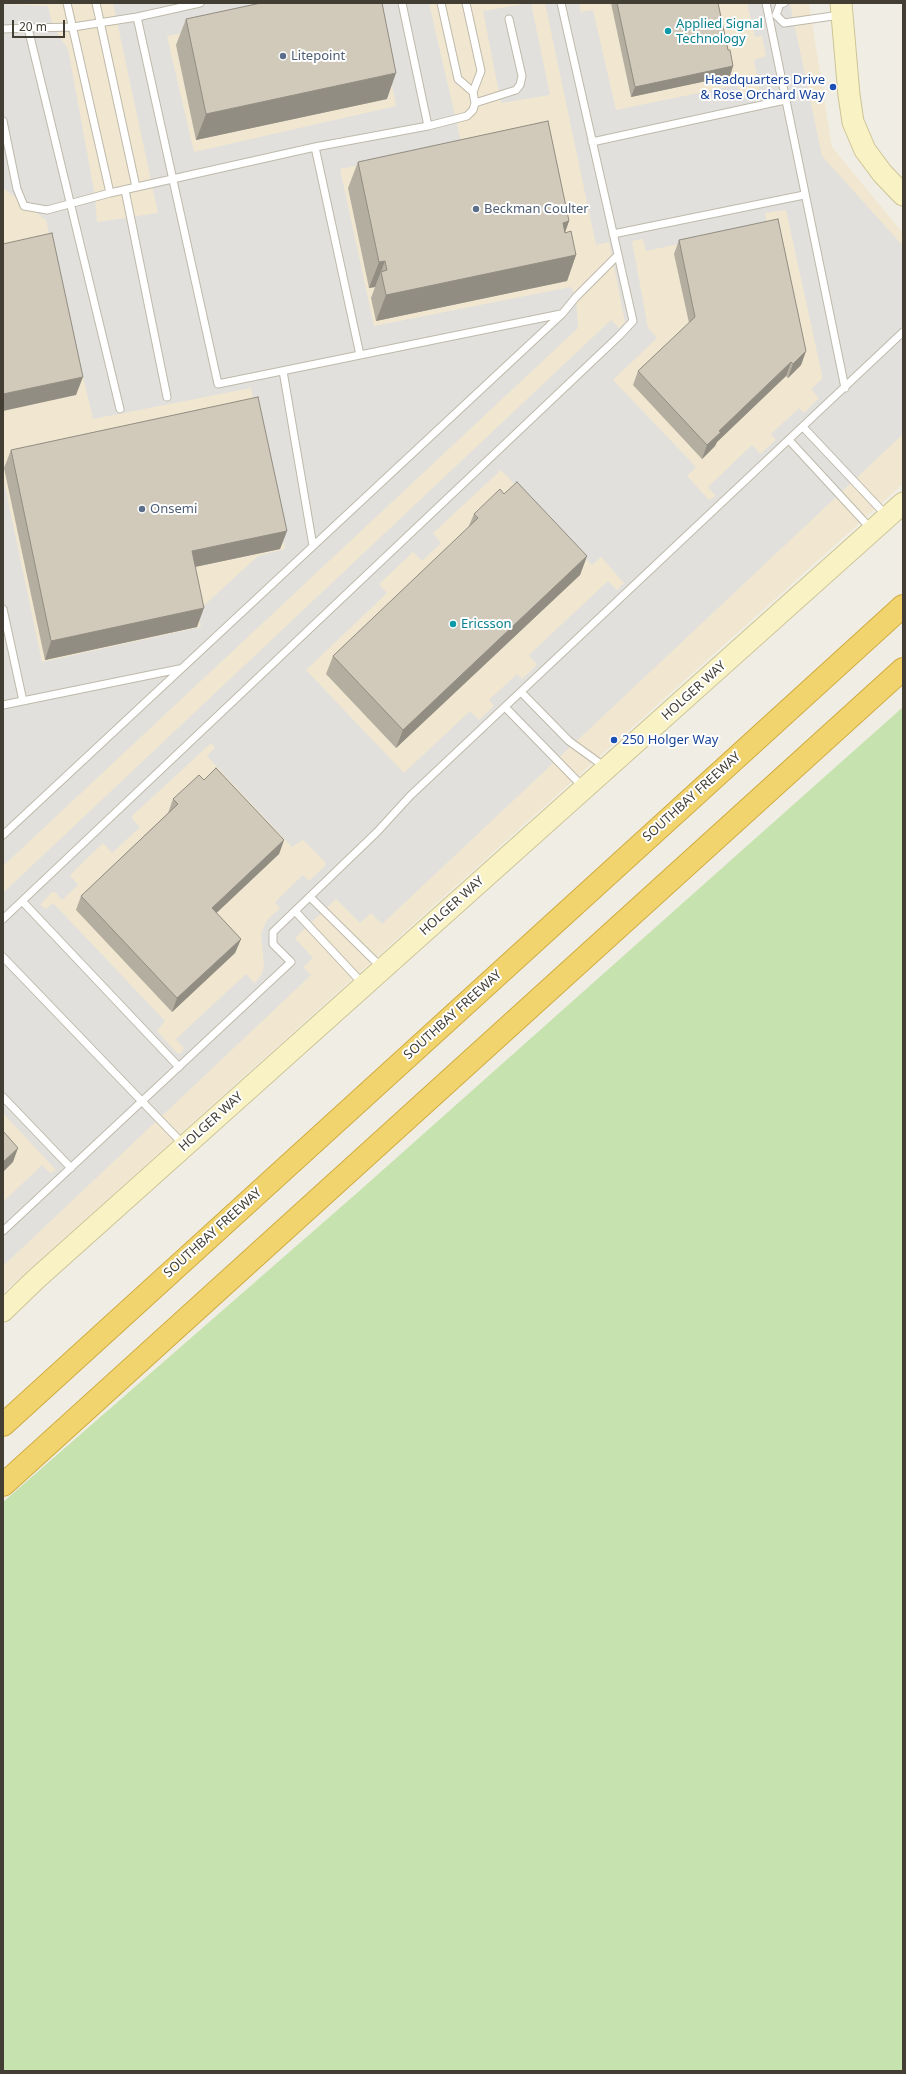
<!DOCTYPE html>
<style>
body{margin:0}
#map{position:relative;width:906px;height:2074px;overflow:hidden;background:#f0eee4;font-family:"Noto Sans",sans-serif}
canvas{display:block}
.frame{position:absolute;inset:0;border:4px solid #423e34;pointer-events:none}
.scale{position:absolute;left:12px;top:20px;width:53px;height:18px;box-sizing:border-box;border:2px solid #423e34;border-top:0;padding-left:5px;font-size:12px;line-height:14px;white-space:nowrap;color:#423e34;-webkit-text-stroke:3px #fff;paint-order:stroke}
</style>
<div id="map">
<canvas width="906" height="2074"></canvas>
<div class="frame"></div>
<div class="scale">20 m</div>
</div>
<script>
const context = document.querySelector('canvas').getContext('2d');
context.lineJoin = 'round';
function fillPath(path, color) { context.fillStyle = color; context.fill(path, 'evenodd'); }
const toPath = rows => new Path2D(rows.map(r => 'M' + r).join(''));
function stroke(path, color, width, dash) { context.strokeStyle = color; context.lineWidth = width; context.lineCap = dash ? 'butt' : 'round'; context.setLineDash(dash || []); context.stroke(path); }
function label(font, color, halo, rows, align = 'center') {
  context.font = font + ' "Noto Sans",sans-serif'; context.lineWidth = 4; context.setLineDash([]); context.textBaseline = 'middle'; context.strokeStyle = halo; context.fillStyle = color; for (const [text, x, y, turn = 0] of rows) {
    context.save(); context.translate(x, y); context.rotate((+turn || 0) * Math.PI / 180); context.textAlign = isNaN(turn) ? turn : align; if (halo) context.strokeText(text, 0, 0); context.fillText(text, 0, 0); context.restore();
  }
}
const commercial = toPath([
 [3,3,809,3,832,147,903,233,903,484,3,1293]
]);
const green = toPath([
 [903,707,903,2071,3,2071,3,1502,357,1193]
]);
const parking = toPath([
 [113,3,328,3,167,36,194,152,396,106,376,3,429,3,462,146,340,169,374,326,571,287,576,297,578,328,3,866,3,477,42,662,201,627,198,611,258,556,285,549,251,388,93,419,46,220,3,188,3,4,48,6,53,27,68,49,95,196,97,222,158,213],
 [531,3,550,95,501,103,483,11],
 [545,3,579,3,581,12,593,10,616,110,737,85,740,96,760,92,754,60,766,56,762,36,755,37,747,3,790,3,822,156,903,246,903,434,382,924,371,913,360,923,336,899,295,938,313,958,303,967,311,975,3,1266,3,1202,42,1165,50,1173,56,1170,3,1113,3,893,611,320,619,328,625,322,609,242,596,245],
 [786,210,822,375,822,379,811,389,819,398,804,413,799,408,771,434,776,440,760,454,752,445,708,487,716,496,709,500,687,476,696,467,613,380,657,338,648,328,632,241,643,239,646,251,767,225,765,213],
 [501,470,592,565,601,557,624,583,617,590,608,581,529,655,537,665,522,679,517,674,489,700,494,706,479,720,470,711,404,773,306,670,387,593,379,584,413,552,422,561,441,543,433,533],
 [211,743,215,748,207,756,292,847,303,840,325,862,325,866,309,881,303,875,275,902,280,908,267,920,261,934,264,965,262,974,256,982,254,983,246,974,176,1039,184,1048,181,1053,177,1053,157,1031,165,1021,53,903,46,909,40,905,52,892,55,892,62,900,78,885,70,875,103,843,112,853,140,827,132,819,132,816]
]);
const lane = toPath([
 [67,3,110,193],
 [96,3,136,187],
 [402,3,428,126],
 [441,3,458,79,473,92,481,71,466,3],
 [766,3,845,388],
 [776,15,784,23,840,15],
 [776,15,780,4,784,3],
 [137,17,200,3],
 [28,28,73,27,137,17,218,384,561,314],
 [3,29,28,28,120,409],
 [475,103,516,90,520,85,522,76,509,19],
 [3,121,17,189,24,206,47,210,110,193,315,147,428,126,467,116,473,110,475,103,473,92],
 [592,142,785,100],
 [315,147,360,355],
 [125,190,167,397],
 [613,234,804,195],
 [283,371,313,546],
 [803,427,886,515],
 [789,440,872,530],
 [3,609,23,701],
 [521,692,569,741,605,767],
 [3,705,179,669],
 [505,707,583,787],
 [3,835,562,314,576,297,618,255],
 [310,897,381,967],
 [22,901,179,1067],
 [295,911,363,984],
 [3,919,619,336,633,321,561,3],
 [3,957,183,1144],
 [3,1097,71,1168],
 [3,1231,291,962,273,944,273,932,377,832,410,796,903,332]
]);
const secondary = toPath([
 [841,3,849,95,853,122,865,150,882,173,903,195],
 [3,1311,35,1280,903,503]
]);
const highway = toPath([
 [3,1425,903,606],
 [3,1485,903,669]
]);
const wall = toPath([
 [611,3,718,3,728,50,733,66,730,76,631,97],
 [186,19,387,99,196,140,176,45],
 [358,162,569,221,565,232,576,255,567,281,376,321,371,298,375,287,369,288,348,188],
 [679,240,806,351,801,365,788,378,786,376,717,442,715,446,702,459,633,385,638,371,689,323,674,254],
 [11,450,287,531,280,549,195,567,197,627,45,660,4,468],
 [474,514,587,556,580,575,396,748,326,674,333,656,468,528],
 [204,780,284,840,279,854,216,913,241,939,235,953,172,1012,76,910,81,896,168,813,173,799]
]);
const shadedWall = toPath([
 [733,66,730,76,631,97,635,87],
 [396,73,387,99,196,140,206,114],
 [569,221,560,247,563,223],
 [576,255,567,281,376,321,386,295],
 [385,261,375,287,369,288,379,262],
 [806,351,801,365,788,378,793,364],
 [791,362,786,376,717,442,715,446,702,459,707,445,719,431],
 [83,377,76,395,3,411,3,394],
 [287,531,280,549,185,569,192,551],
 [587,556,580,575,396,748,403,730],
 [204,608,197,627,45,660,51,641],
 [284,840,279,854,207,922,212,908],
 [241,939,235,953,172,1012,177,998],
 [18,1148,13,1162,3,1172,3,1162]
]);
const building = toPath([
 [261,3,382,3,396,73,206,114,186,19,261,3],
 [617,3,718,3,728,50,730,50,733,66,635,87,617,3],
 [548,121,569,221,563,223,565,233,571,231,576,255,386,295,381,272,387,270,385,261,379,262,358,162,548,121],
 [778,219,806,351,793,364,791,362,719,431,721,432,707,445,638,371,695,317,679,240,778,219],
 [52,233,83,377,3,394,3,244,52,233],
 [258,397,287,531,192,551,204,608,51,641,11,450,258,397],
 [517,482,587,556,403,730,333,656,478,518,474,514,500,489,504,494,517,482],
 [216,768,284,840,212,908,241,939,177,998,81,896,178,804,173,799,199,775,204,780,216,768],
 [3,1131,18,1148,3,1162,3,1131]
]);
const markers = [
 [668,31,4,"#0f9aa8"],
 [283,56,4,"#5c6f8a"],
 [833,87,4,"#1a4fb4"],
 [476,209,4,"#5c6f8a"],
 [142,509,4,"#5c6f8a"],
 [453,624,4,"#0f9aa8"],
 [614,740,4,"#1a4fb4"]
];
const cultureNames = [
 ["Applied Signal",676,24],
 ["Technology",676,39],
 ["Ericsson",461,624]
];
const serviceNames = [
 ["Litepoint",291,56],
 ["Beckman Coulter",484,209],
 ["Onsemi",150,509]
];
const transitNames = [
 ["Headquarters Drive",825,80],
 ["& Rose Orchard Way",825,95],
 ["250 Holger Way",622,740,"left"]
];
const streetNames = [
 ["HOLGER WAY",694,691,-42],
 ["SOUTHBAY FREEWAY",692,797,-42],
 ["HOLGER WAY",452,906,-42],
 ["SOUTHBAY FREEWAY",453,1015,-42],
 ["HOLGER WAY",211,1122,-42],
 ["SOUTHBAY FREEWAY",213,1233,-42]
];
fillPath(commercial, '#f1e7d0');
fillPath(green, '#c6e2af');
fillPath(parking, '#e1e0dc');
stroke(lane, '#beb9aa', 9);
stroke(secondary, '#cdc496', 23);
stroke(highway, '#cfaa3f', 24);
stroke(lane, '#fff', 7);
stroke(secondary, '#f9f2c5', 21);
stroke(highway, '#f1d46e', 22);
fillPath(wall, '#b4aea0');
fillPath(shadedWall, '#928d82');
fillPath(building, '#d1caba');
stroke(building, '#928d82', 1);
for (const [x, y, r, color] of markers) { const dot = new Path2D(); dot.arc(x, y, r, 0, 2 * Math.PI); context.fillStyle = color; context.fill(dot); stroke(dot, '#fff', 1.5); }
label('13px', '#0d838f', '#fff', cultureNames, 'left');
label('13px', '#4e5e75', '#fff', serviceNames, 'left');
label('13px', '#164399', '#fff', transitNames, 'right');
label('13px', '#423e34', '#fff', streetNames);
</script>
